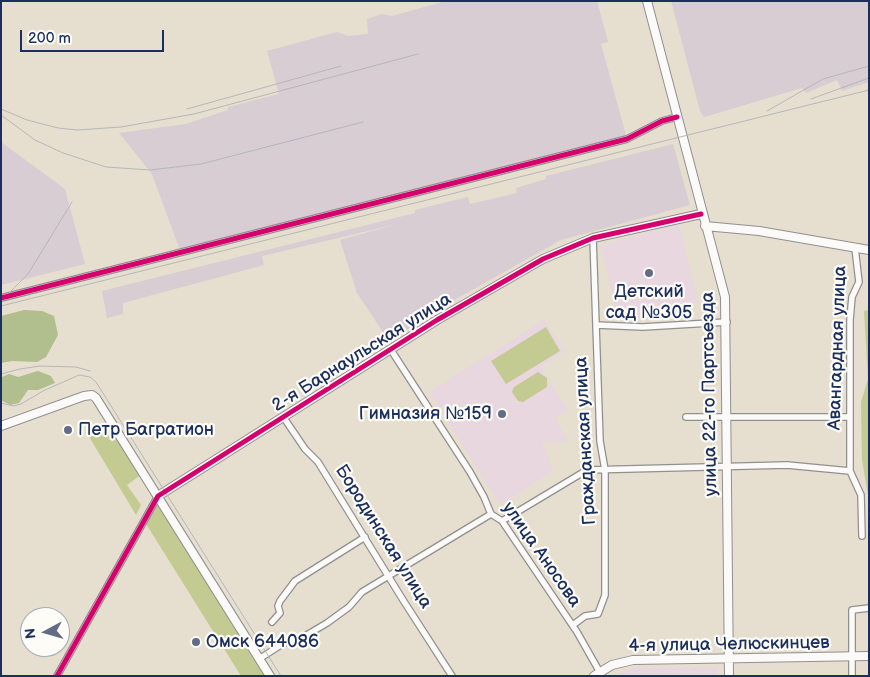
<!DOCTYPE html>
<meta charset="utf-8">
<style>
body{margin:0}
#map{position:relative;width:870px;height:677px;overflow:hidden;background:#e6decf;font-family:"Balsamiq Sans",sans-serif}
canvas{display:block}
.frame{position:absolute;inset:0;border:2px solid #1b2f5e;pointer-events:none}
.north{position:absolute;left:20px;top:607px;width:50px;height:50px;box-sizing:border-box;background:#fdfcf7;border:1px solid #a3aaba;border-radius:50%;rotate:264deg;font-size:14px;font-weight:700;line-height:20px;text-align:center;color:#1b2f5e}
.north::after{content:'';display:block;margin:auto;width:18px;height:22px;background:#626c86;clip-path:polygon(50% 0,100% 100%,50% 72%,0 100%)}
.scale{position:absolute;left:20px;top:30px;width:144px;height:22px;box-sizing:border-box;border:2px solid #1b2f5e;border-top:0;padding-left:6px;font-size:15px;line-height:18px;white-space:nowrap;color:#1b2f5e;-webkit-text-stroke:4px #fdfcf7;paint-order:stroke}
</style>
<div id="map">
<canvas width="870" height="677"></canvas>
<div class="frame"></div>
<div class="north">N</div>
<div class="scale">200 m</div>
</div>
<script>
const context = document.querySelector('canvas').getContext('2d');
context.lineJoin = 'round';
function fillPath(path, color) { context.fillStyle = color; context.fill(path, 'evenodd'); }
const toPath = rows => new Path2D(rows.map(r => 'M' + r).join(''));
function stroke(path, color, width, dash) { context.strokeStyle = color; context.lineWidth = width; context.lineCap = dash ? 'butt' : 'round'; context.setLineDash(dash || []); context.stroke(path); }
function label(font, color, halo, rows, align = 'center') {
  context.font = font + ' "Balsamiq Sans",sans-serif'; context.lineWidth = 4.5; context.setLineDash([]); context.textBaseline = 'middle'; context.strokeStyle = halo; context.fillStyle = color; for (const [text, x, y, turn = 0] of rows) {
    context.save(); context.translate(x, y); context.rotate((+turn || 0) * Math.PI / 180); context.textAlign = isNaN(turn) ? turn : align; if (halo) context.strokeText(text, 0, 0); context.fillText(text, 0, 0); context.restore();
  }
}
const built = toPath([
 [679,225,698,302,619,320,600,245],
 [544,320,565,351,540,367,568,410,555,419,568,441,542,442,553,471,500,505,429,392],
 [718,667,718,676,615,676,631,668]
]);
const industrial = toPath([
 [446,1,597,1,608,42,601,44,627,139,181,253,152,174,119,133,186,124,228,110,228,107,279,94,267,51,337,32,348,36,368,34,367,19,382,14,392,16],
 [671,1,869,1,869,82,842,91,837,80,806,93,802,88,704,117,700,111],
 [1,142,65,189,85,264,1,285],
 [673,144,690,205,561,240,440,308,389,341,357,293,340,240,397,224,262,256,264,265,123,303,123,314,107,318,102,291,415,213,415,210,468,197,470,204,517,193,516,188,546,179,546,176]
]);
const green = toPath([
 [869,310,869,501,862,460,861,402,868,379,864,311],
 [546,327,560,351,506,384,491,361],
 [538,372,547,378,547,387,523,402,518,401,512,392,514,387],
 [112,426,142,474,127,485,141,505,136,515,88,435],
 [156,502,268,676,241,676,143,519]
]);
const forest = toPath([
 [24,310,42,311,54,316,58,335,46,357,37,362,12,361,1,363,1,316],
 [38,371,51,376,55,383,38,390,28,390,19,403,10,405,1,400,2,377,9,374,18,377]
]);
const street = toPath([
 [855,248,859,282,852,297,850,320,850,471,861,495,862,536],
 [1,298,627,139,662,121,677,117],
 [596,325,643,327,727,322],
 [391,350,470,472,484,497,491,514,502,521,577,632,602,676],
 [686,417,850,417],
 [284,418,305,449,318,462,403,600,452,676],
 [502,521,587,470,787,465,850,471],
 [272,622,280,613,278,606,280,601,295,581,365,537],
 [573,625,585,616,598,614,605,595,605,470,600,441,593,238],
 [259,659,284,643,300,639,327,623,349,607,362,592,491,514],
 [57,676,158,496],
 [852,676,852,610,869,608]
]);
const secondary = toPath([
 [647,1,725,297,729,676],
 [705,226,759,231,869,250],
 [1,426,84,396,92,395,96,398,270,676],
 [158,496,437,320,543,259,593,238,701,214],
 [594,676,612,665,633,660,869,656]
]);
const tram = toPath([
 [1,374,20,369,40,366,76,367,90,371],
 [1,403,13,406,21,404,43,391,79,375,90,377,96,382,281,676]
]);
const rail = toPath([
 [811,99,869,78],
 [1,109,27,120,58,128,77,130,121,127,194,114,418,54],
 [187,109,341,66],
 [767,111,823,79,869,66],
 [1,115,35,140,63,153,106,167,150,170,201,164,363,122],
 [1,301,28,274,72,202],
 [1,306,869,90]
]);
const cycleway = toPath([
 [1,298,627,139,662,121,677,117],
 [57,676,158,496,437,320,543,259,593,238,701,214]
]);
const markers = [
 [649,273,5,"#626c86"],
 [502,414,5,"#626c86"],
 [68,430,5,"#626c86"],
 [196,642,5,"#626c86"]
];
const poiNames = [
 ["Детский",649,292,"center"],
 ["сад №305",649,313,"center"],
 ["Гимназия №159",492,414,"right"],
 ["Петр Багратион",78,430],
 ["Омск 644086",206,642]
];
const streetNames = [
 ["Авангардная улица",838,348,-88],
 ["2-я Барнаульская улица",362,353,-32],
 ["улица 22-го Партсъезда",710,394,-91],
 ["Гражданская улица",586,441,-93],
 ["Бородинская улица",383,537,58],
 ["улица Аносова",541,555,55],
 ["4-я улица Челюскинцев",729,645,-1]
];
fillPath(built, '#e8d7df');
fillPath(industrial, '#d7cdd3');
fillPath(green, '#c3cb92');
fillPath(forest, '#b1be8d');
stroke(street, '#919090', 8);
stroke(secondary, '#919090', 10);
stroke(street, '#fbfaf8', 5.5);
stroke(secondary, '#fbfaf8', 8);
stroke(tram, '#b6b7ba', 1);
stroke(rail, '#b6b7ba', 1);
stroke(cycleway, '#d6006c', 5);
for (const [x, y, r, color] of markers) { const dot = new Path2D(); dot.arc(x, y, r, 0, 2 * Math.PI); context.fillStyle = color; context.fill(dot); stroke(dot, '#fdfcf7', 2); }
label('18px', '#1b2f5e', '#fdfcf7', poiNames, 'left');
label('18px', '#1b2f5e', '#fdfcf7', streetNames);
</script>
